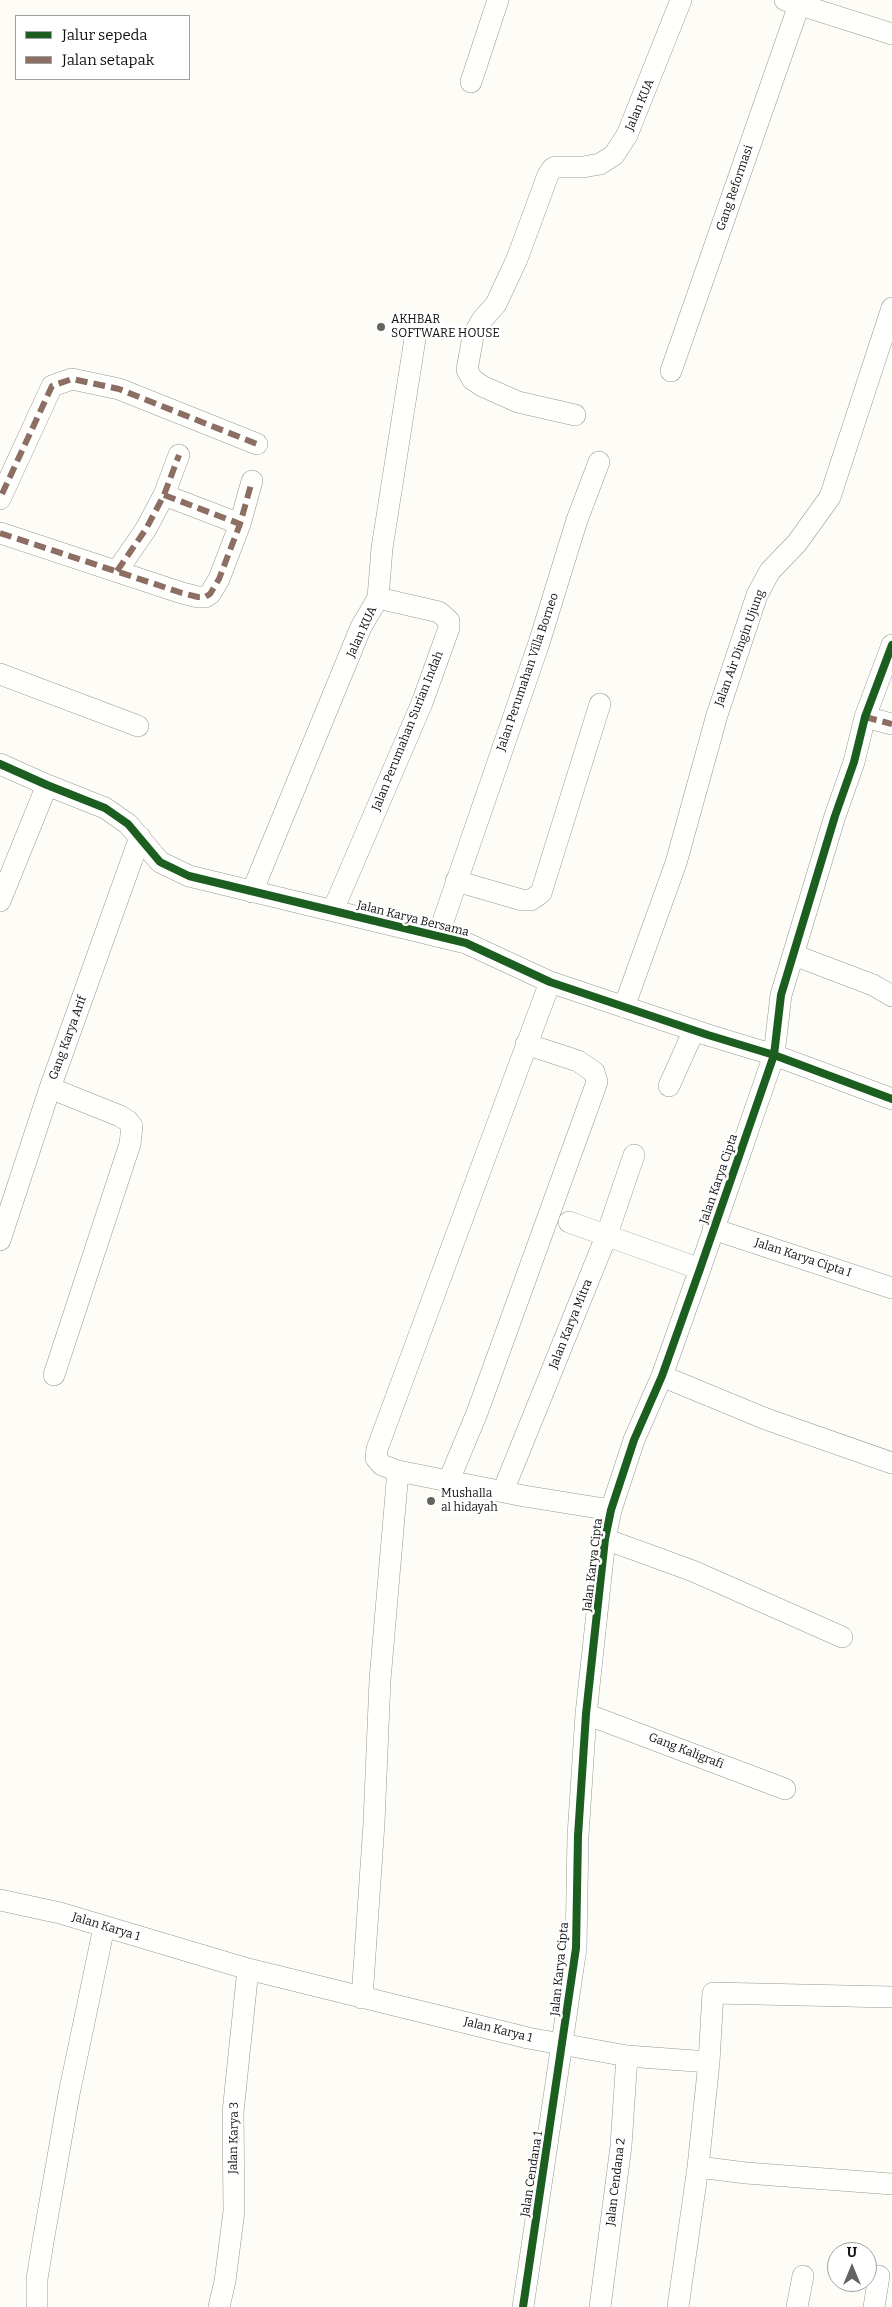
<!DOCTYPE html>
<style>
body{margin:0}
#map{position:relative;width:892px;height:2307px;overflow:hidden;background:#fdfcf7;font-family:Bitter,serif}
canvas{display:block}
.legend{position:absolute;left:15px;top:15px;width:175px;height:65px;box-sizing:border-box;background:#fff;border:1px solid #a0a0a0;margin:0;padding:6px 9px;list-style:none;font-size:15px;color:#111}
.legend li{display:flex;align-items:center;gap:10px;height:25px}
.legend b{width:25px;border:1px solid #a0a0a0}
.north{position:absolute;left:827px;top:2242px;width:50px;height:50px;box-sizing:border-box;background:#fff;border:1px solid #a0a0a0;border-radius:50%;rotate:0deg;font-size:14px;font-weight:700;line-height:20px;text-align:center;color:#111}
.north::after{content:'';display:block;margin:auto;width:18px;height:22px;background:#646362;clip-path:polygon(50% 0,100% 100%,50% 72%,0 100%)}
</style>
<div id="map">
<canvas width="892" height="2307"></canvas>
<ul class="legend">
<li><b style="height:6px;background:#1b5e20"></b>Jalur sepeda</li>
<li><b style="height:6px;background:#8d6e63"></b>Jalan setapak</li>
</ul>
<div class="north">U</div>
</div>
<script>
const context = document.querySelector('canvas').getContext('2d');
context.lineJoin = 'round';
const toPath = rows => new Path2D(rows.map(r => 'M' + r).join(''));
function stroke(path, color, width, dash) { context.strokeStyle = color; context.lineWidth = width; context.lineCap = dash ? 'butt' : 'round'; context.setLineDash(dash || []); context.stroke(path); }
function label(font, color, halo, rows, align = 'center') {
  context.font = font + ' Bitter,serif'; context.lineWidth = 5; context.setLineDash([]); context.textBaseline = 'middle'; context.strokeStyle = halo; context.fillStyle = color; for (const [text, x, y, turn = 0] of rows) {
    context.save(); context.translate(x, y); context.rotate((+turn || 0) * Math.PI / 180); context.textAlign = isNaN(turn) ? turn : align; if (halo) context.strokeText(text, 0, 0); context.fillText(text, 0, 0); context.restore();
  }
}
const minor = toPath([
 [785,0,892,34],
 [471,82,498,0],
 [671,371,799,5],
 [575,415,518,402,482,386,472,379,467,370,473,336,482,320,496,304,517,259,548,175,552,169,555,167,583,167,600,164,614,155,627,135,681,0],
 [164,495,240,524],
 [0,499,52,386,72,379,119,389,257,444],
 [0,533,182,593,198,597,205,597,210,594,219,579,240,524,252,481],
 [117,571,146,529,164,495,179,455],
 [0,674,138,726],
 [865,717,892,724],
 [0,764,47,785,105,808,128,824,160,862,189,876,466,943,550,982,708,1035,774,1055,892,1099],
 [456,881,522,900,531,900,541,893,600,704],
 [252,892,361,627,378,598,382,548,417,326],
 [0,901,47,785],
 [333,910,422,703,449,628,449,621,439,612,378,598],
 [438,936,539,643,577,520,599,462],
 [794,955,873,985,892,996],
 [550,982,377,1449,376,1458,382,1465,398,1471,524,1496,611,1510],
 [624,1007,676,863,717,715,757,595,770,571,797,543,830,497,892,308],
 [669,1086,694,1030],
 [50,1088,120,1116,128,1121,132,1126,130,1144,54,1375],
 [569,1222,700,1269],
 [713,1229,892,1288],
 [0,1240,50,1088,140,837],
 [662,1376,766,1419,892,1463],
 [449,1480,477,1413,597,1082,594,1072,578,1061,526,1044],
 [503,1491,606,1237,634,1155],
 [605,1539,693,1571,842,1637],
 [586,1714,785,1789],
 [0,1900,60,1913,248,1969,528,2038,627,2056,709,2062],
 [362,1998,374,1823,380,1680,398,1471],
 [698,2167,746,2173,892,2184],
 [37,2307,37,2279,43,2242,69,2094,104,1927],
 [219,2307,225,2281,234,2211,233,2112,248,1969],
 [523,2307,576,1948,578,1836,586,1714,605,1539,611,1510,634,1440,662,1376,700,1269,774,1055,781,995,835,816,854,762,865,717,892,645],
 [600,2307,621,2146,627,2056],
 [678,2307,698,2167,709,2062,713,1993,892,1997],
 [797,2307,803,2276],
 [874,2307,879,2276]
]);
const quiet = toPath([
 [2,494,52,386,72,379,119,389,257,444],
 [164,495,240,524],
 [0,533,182,593,198,597,205,597,210,594,219,579,240,524,252,481],
 [117,571,146,529,164,495,179,455],
 [865,717,892,724]
]);
const cycleway = toPath([
 [0,764,47,785,105,808,128,824,160,862,189,876,466,943,550,982,708,1035,774,1055,892,1099],
 [523,2307,576,1948,578,1836,586,1714,605,1539,611,1510,634,1440,662,1376,700,1269,774,1055,781,995,835,816,854,762,865,717,892,645]
]);
const markers = [
 [381,327,5,"#646362"],
 [431,1501,5,"#646362"]
];
const streetNames = [
 ["Jalan KUA",640,105,-67],
 ["Gang Reformasi",735,188,-71],
 ["Jalan KUA",362,632,-65],
 ["Jalan Air Dingin Ujung",740,648,-70],
 ["Jalan Perumahan Villa Borneo",528,672,-71],
 ["Jalan Perumahan Surian Indah",408,731,-68],
 ["Jalan Karya Bersama",413,919,14],
 ["Gang Karya Arif",68,1038,-70],
 ["Jalan Karya Cipta",719,1179,-71],
 ["Jalan Karya Cipta I",803,1258,18],
 ["Jalan Karya Mitra",571,1324,-68],
 ["Jalan Karya Cipta",593,1565,-83],
 ["Gang Kaligrafi",686,1751,21],
 ["Jalan Karya 1",106,1927,17],
 ["Jalan Karya Cipta",560,1969,-84],
 ["Jalan Karya 1",498,2030,14],
 ["Jalan Karya 3",234,2138,-89],
 ["Jalan Cendana 1",532,2174,-81],
 ["Jalan Cendana 2",616,2182,-83]
];
const poiNames = [
 ["AKHBAR",391,320],
 ["SOFTWARE HOUSE",391,334],
 ["Mushalla",441,1494],
 ["al hidayah",441,1508]
];
stroke(minor, '#979795', 22);
stroke(minor, '#fffffe', 21);
stroke(quiet, '#8d6e63', 6, [12, 6]);
stroke(cycleway, '#1b5e20', 8);
for (const [x, y, r, color] of markers) { const dot = new Path2D(); dot.arc(x, y, r, 0, 2 * Math.PI); context.fillStyle = color; context.fill(dot); stroke(dot, '#fff', 2); }
label('12px', '#111', '#fff', streetNames);
label('12px', '#111', '#fff', poiNames, 'left');
</script>
